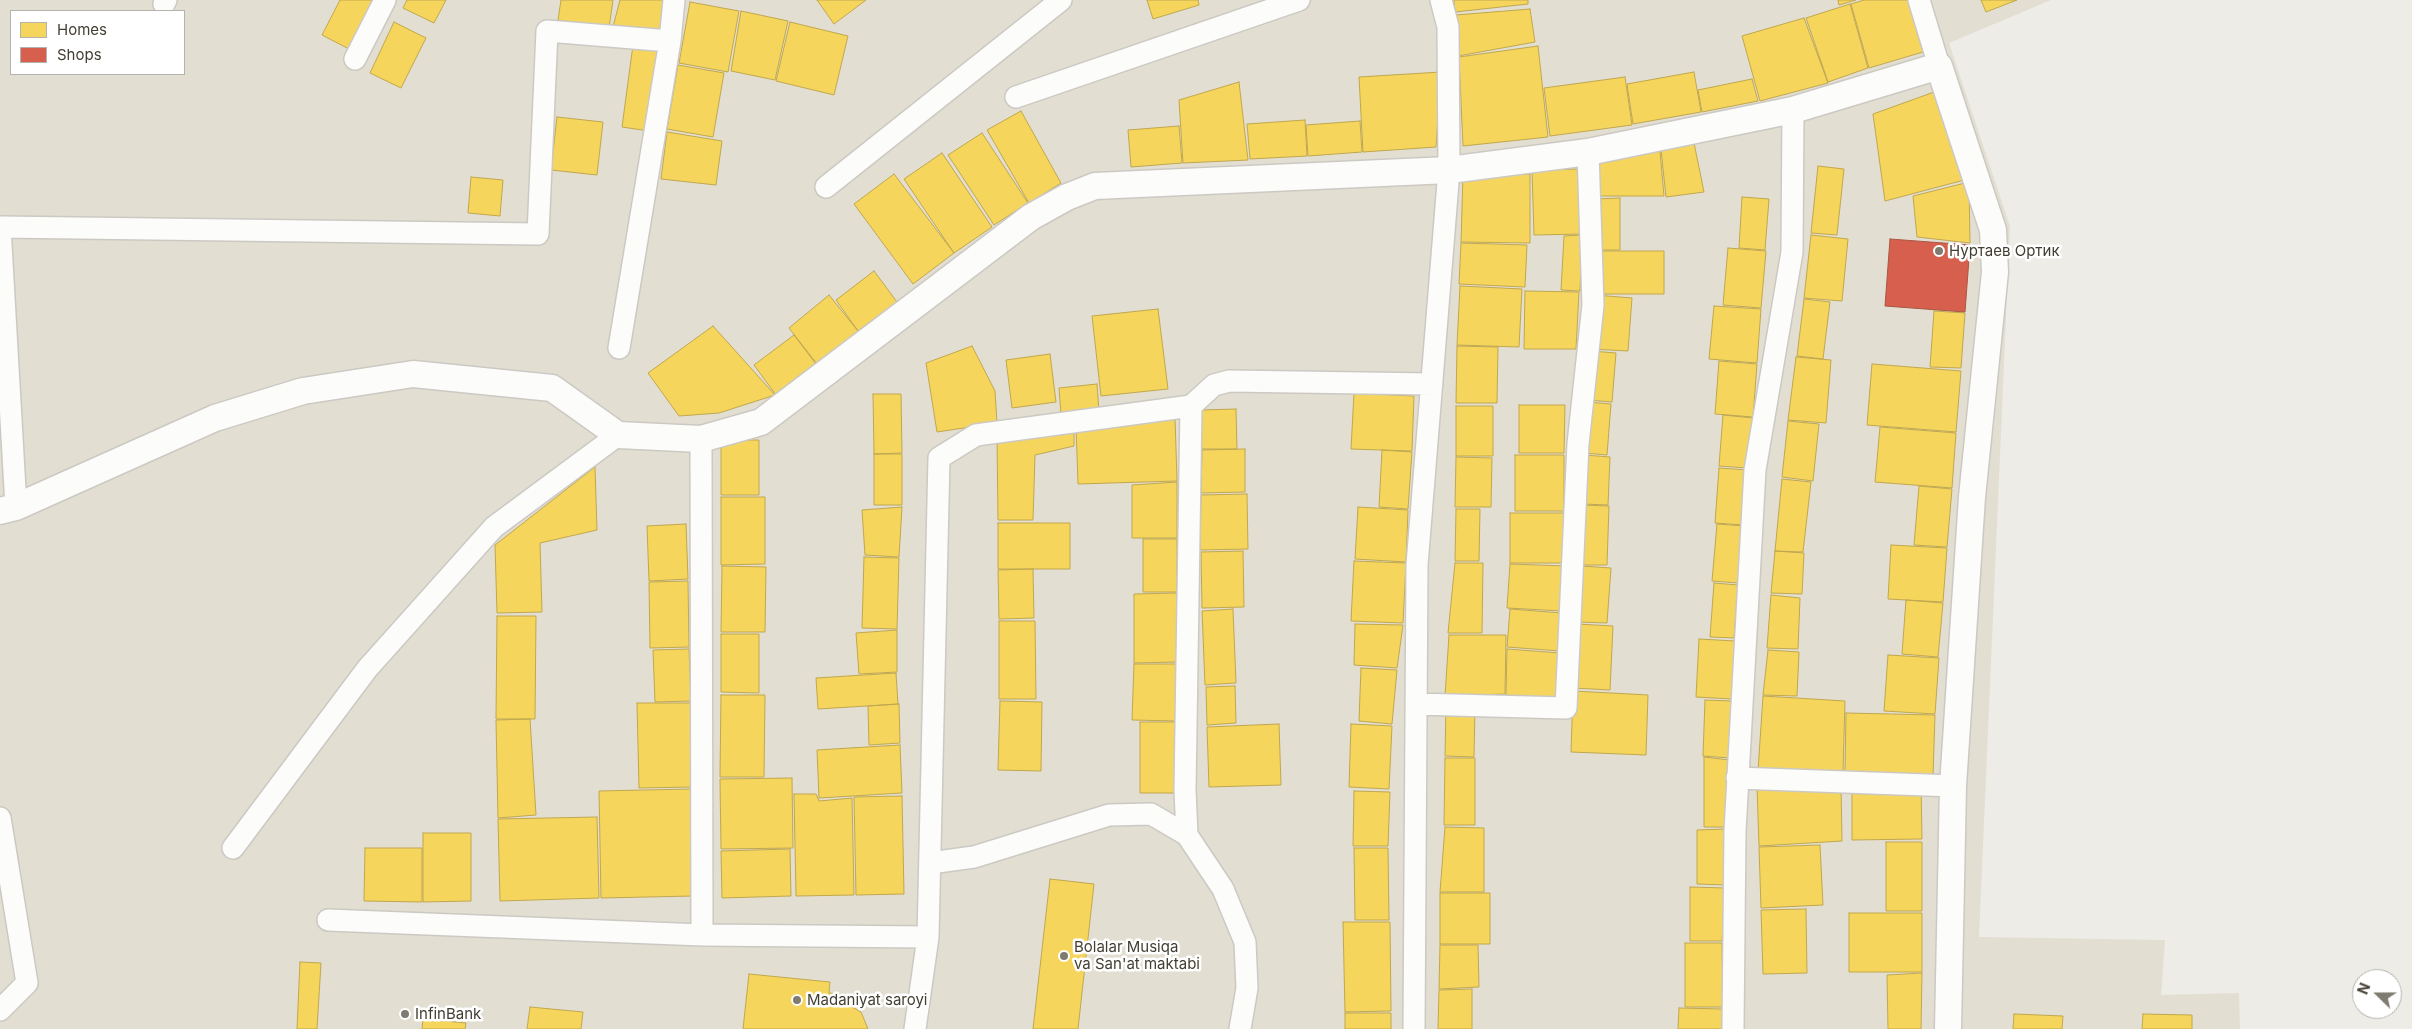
<!DOCTYPE html>
<meta charset="utf-8">
<style>
body{margin:0}
#map{position:relative;width:2412px;height:1029px;overflow:hidden;background:#eeece6;font-family:Inter,sans-serif}
canvas{display:block}
.legend{position:absolute;left:10px;top:10px;width:175px;height:65px;box-sizing:border-box;background:#fff;border:1px solid #b4b2ad;margin:0;padding:6px 9px;list-style:none;font-size:15px;color:#433e32}
.legend li{display:flex;align-items:center;gap:10px;height:25px}
.legend b{width:25px;border:1px solid #b4b2ad}
.north{position:absolute;left:2352px;top:969px;width:50px;height:50px;box-sizing:border-box;background:#fff;border:1px solid #b4b2ad;border-radius:50%;rotate:292deg;font-size:14px;font-weight:700;line-height:20px;text-align:center;color:#433e32}
.north::after{content:'';display:block;margin:auto;width:18px;height:22px;background:#7f7b71;clip-path:polygon(50% 0,100% 100%,50% 72%,0 100%)}
</style>
<div id="map">
<canvas width="2412" height="1029"></canvas>
<ul class="legend">
<li><b style="height:14px;background:#f6d55c"></b>Homes</li>
<li><b style="height:14px;background:#d6604d"></b>Shops</li>
</ul>
<div class="north">N</div>
</div>
<script>
const context = document.querySelector('canvas').getContext('2d');
context.lineJoin = 'round';
function fillPath(path, color) { context.fillStyle = color; context.fill(path, 'evenodd'); }
const toPath = rows => new Path2D(rows.map(r => 'M' + r).join(''));
function stroke(path, color, width, dash) { context.strokeStyle = color; context.lineWidth = width; context.lineCap = dash ? 'butt' : 'round'; context.setLineDash(dash || []); context.stroke(path); }
function label(font, color, halo, rows, align = 'center') {
  context.font = font + ' Inter,sans-serif'; context.lineWidth = 5; context.setLineDash([]); context.textBaseline = 'middle'; context.strokeStyle = halo; context.fillStyle = color; for (const [text, x, y, turn = 0] of rows) {
    context.save(); context.translate(x, y); context.rotate((+turn || 0) * Math.PI / 180); context.textAlign = isNaN(turn) ? turn : align; if (halo) context.strokeText(text, 0, 0); context.fillText(text, 0, 0); context.restore();
  }
}
const residential = toPath([
 [0,0,2051,0,1949,43,2010,226,1979,937,2165,940,2161,995,2239,993,2240,1029,0,1029],
 [11,11,184,11,184,74,11,74]
]);
const homes = toPath([
 [340,0,376,0,351,50,322,35,340,0],
 [407,0,446,0,434,23,403,8,407,0],
 [561,0,613,0,609,28,558,20,561,0],
 [620,0,666,0,661,29,613,27,620,0],
 [817,0,866,0,834,24,817,0],
 [1147,0,1198,0,1199,5,1153,19,1147,0],
 [1454,0,1528,0,1528,4,1455,12,1454,0],
 [1838,0,1856,0,1839,5,1838,0],
 [1864,0,1908,0,1923,52,1869,68,1851,4,1864,0],
 [1981,0,2017,0,1986,12,1981,0],
 [690,2,739,11,728,72,679,63,690,2],
 [1850,4,1868,68,1828,82,1806,18,1850,4],
 [1530,9,1535,42,1458,56,1456,15,1530,9],
 [741,11,788,21,775,80,731,71,741,11],
 [1804,18,1828,83,1760,101,1742,36,1804,18],
 [394,22,426,38,401,88,370,73,394,22],
 [790,22,848,36,834,95,776,81,790,22],
 [633,45,661,48,649,131,622,127,633,45],
 [1538,46,1548,137,1463,146,1459,57,1538,46],
 [678,65,724,73,713,137,667,129,678,65],
 [1441,72,1436,147,1363,152,1359,77,1441,72],
 [1694,72,1701,112,1633,124,1627,84,1694,72],
 [1625,77,1632,125,1550,136,1544,88,1625,77],
 [1752,79,1758,101,1702,112,1698,90,1752,79],
 [1239,82,1248,160,1183,163,1179,100,1239,82],
 [1937,91,1968,179,1885,201,1873,114,1937,91],
 [1021,111,1061,183,1029,203,987,130,1021,111],
 [557,117,603,122,597,175,551,170,557,117],
 [1305,120,1307,156,1250,159,1247,124,1305,120],
 [1360,121,1362,152,1308,156,1306,125,1360,121],
 [1179,126,1182,163,1131,167,1128,130,1179,126],
 [667,132,722,141,716,185,661,179,667,132],
 [982,133,1028,203,994,225,948,155,982,133],
 [1692,133,1704,192,1666,197,1660,140,1692,133],
 [1659,140,1664,196,1595,196,1595,152,1659,140],
 [942,153,992,227,954,253,904,179,942,153],
 [1818,166,1844,169,1837,235,1811,233,1818,166],
 [1580,169,1582,234,1534,235,1532,170,1580,169],
 [894,174,954,253,913,284,854,204,894,174],
 [1530,174,1530,243,1461,242,1463,175,1530,174],
 [471,177,503,180,500,216,468,213,471,177],
 [1969,182,1970,243,1917,237,1913,196,1969,182],
 [1742,197,1769,199,1765,250,1739,248,1742,197],
 [1620,198,1620,250,1595,250,1595,199,1620,198],
 [1582,235,1580,291,1561,290,1564,236,1582,235],
 [1811,235,1848,239,1842,301,1804,298,1811,235],
 [1461,243,1527,245,1525,287,1459,284,1461,243],
 [1728,248,1766,251,1761,308,1723,305,1728,248],
 [1595,251,1664,251,1664,294,1596,294,1595,251],
 [874,271,897,302,858,331,836,300,874,271],
 [1460,286,1522,289,1519,347,1457,345,1460,286],
 [1525,291,1579,292,1576,349,1524,349,1525,291],
 [829,295,858,331,817,364,789,328,829,295],
 [1595,295,1632,298,1628,351,1591,349,1595,295],
 [1804,299,1830,302,1823,359,1797,356,1804,299],
 [1714,306,1761,309,1757,363,1709,359,1714,306],
 [1158,309,1168,389,1101,396,1092,316,1158,309],
 [1934,311,1965,313,1961,368,1930,367,1934,311],
 [713,326,775,395,719,413,679,416,648,373,713,326],
 [794,335,816,364,776,395,754,365,794,335],
 [972,346,995,391,997,423,937,432,926,363,972,346],
 [1457,346,1498,347,1497,403,1456,403,1457,346],
 [1591,351,1616,353,1612,402,1587,400,1591,351],
 [1050,354,1056,402,1012,408,1006,360,1050,354],
 [1796,357,1831,360,1826,423,1788,420,1796,357],
 [1719,361,1757,364,1753,417,1715,414,1719,361],
 [1872,364,1961,371,1956,432,1867,425,1872,364],
 [1097,384,1099,411,1061,415,1059,388,1097,384],
 [1354,393,1414,396,1412,451,1351,449,1354,393],
 [873,394,901,394,902,453,874,454,873,394],
 [1587,402,1611,404,1607,455,1584,453,1587,402],
 [1519,405,1565,405,1564,453,1519,453,1519,405],
 [1456,406,1493,406,1493,456,1456,456,1456,406],
 [1236,409,1237,449,1201,449,1201,410,1236,409],
 [1723,415,1753,418,1748,468,1719,466,1723,415],
 [1175,417,1177,481,1078,484,1076,426,1175,417],
 [1788,421,1819,424,1813,481,1782,477,1788,421],
 [1074,426,1074,446,1035,455,1033,520,998,520,997,437,1074,426],
 [1880,427,1956,433,1952,488,1875,482,1880,427],
 [721,440,759,440,759,495,721,495,721,440],
 [1245,449,1245,492,1201,493,1202,450,1245,449],
 [1382,450,1412,452,1408,509,1379,507,1382,450],
 [874,454,902,454,902,505,874,505,874,454],
 [1515,455,1564,455,1564,511,1515,511,1515,455],
 [1584,455,1610,457,1608,505,1583,504,1584,455],
 [1456,457,1492,458,1491,507,1455,507,1456,457],
 [595,467,597,530,540,543,542,612,497,613,495,545,595,467],
 [1719,468,1748,470,1744,525,1715,523,1719,468],
 [1782,479,1811,482,1803,552,1775,551,1782,479],
 [1177,482,1177,538,1132,538,1132,485,1177,482],
 [1919,486,1952,489,1947,547,1914,545,1919,486],
 [1247,494,1248,549,1200,550,1201,495,1247,494],
 [721,497,765,497,765,564,721,565,721,497],
 [1582,505,1609,506,1607,565,1581,565,1582,505],
 [902,507,899,557,865,555,862,510,902,507],
 [1358,507,1408,510,1406,562,1355,559,1358,507],
 [1456,509,1480,509,1479,561,1455,561,1456,509],
 [1510,513,1564,513,1564,563,1510,563,1510,513],
 [998,523,1070,523,1070,569,998,569,998,523],
 [686,524,688,579,649,581,647,526,686,524],
 [1717,524,1744,526,1739,583,1712,581,1717,524],
 [1143,539,1177,539,1177,592,1143,592,1143,539],
 [1891,545,1947,548,1943,602,1888,599,1891,545],
 [1243,551,1244,607,1202,608,1201,552,1243,551],
 [1775,551,1804,553,1802,594,1771,593,1775,551],
 [864,557,899,558,897,629,862,628,864,557],
 [1354,561,1406,563,1403,623,1351,621,1354,561],
 [1455,563,1483,563,1482,633,1448,633,1455,563],
 [1510,564,1565,566,1562,611,1507,608,1510,564],
 [722,566,766,567,765,632,721,632,722,566],
 [1581,566,1611,568,1607,623,1578,622,1581,566],
 [1033,569,1034,618,999,619,998,570,1033,569],
 [688,581,689,647,650,648,649,582,688,581],
 [1714,583,1738,585,1734,638,1710,637,1714,583],
 [1177,593,1178,662,1134,663,1134,594,1177,593],
 [1771,595,1800,598,1798,649,1767,648,1771,595],
 [1906,600,1943,603,1938,657,1902,654,1906,600],
 [1233,609,1236,683,1205,685,1202,611,1233,609],
 [1510,609,1562,613,1560,651,1507,647,1510,609],
 [497,616,536,616,535,719,496,719,497,616],
 [999,621,1035,621,1036,699,999,699,999,621],
 [1355,624,1403,625,1397,668,1354,665,1355,624],
 [1577,624,1613,626,1610,690,1573,688,1577,624],
 [897,630,897,672,859,674,856,633,897,630],
 [721,634,759,634,759,693,721,692,721,634],
 [1449,635,1506,635,1505,694,1445,696,1449,635],
 [1699,639,1735,641,1732,699,1696,697,1699,639],
 [689,649,691,701,655,702,653,650,689,649],
 [1507,649,1560,653,1557,699,1506,695,1507,649],
 [1768,650,1799,652,1797,696,1763,695,1768,650],
 [1888,655,1939,658,1935,714,1884,711,1888,655],
 [1134,664,1178,664,1177,721,1132,720,1134,664],
 [1361,668,1397,670,1392,724,1359,721,1361,668],
 [896,673,898,704,818,709,816,678,896,673],
 [1235,686,1236,723,1207,725,1206,687,1235,686],
 [1573,691,1648,695,1646,755,1571,752,1573,691],
 [721,695,765,695,764,777,720,777,721,695],
 [1763,696,1845,701,1843,772,1758,771,1763,696],
 [1705,700,1732,701,1730,758,1703,756,1705,700],
 [1000,701,1042,702,1041,771,998,770,1000,701],
 [637,703,691,703,692,787,639,788,637,703],
 [899,704,900,743,869,745,868,706,899,704],
 [1446,707,1475,707,1474,757,1445,756,1446,707],
 [1846,713,1935,715,1933,775,1845,773,1846,713],
 [530,719,536,815,498,818,496,720,530,719],
 [1140,722,1177,722,1177,793,1140,793,1140,722],
 [1279,724,1281,785,1209,787,1207,727,1279,724],
 [1351,724,1392,726,1389,789,1349,787,1351,724],
 [900,745,902,793,819,798,817,750,900,745],
 [1704,757,1729,760,1727,827,1704,827,1704,757],
 [1445,758,1475,758,1475,825,1444,825,1445,758],
 [792,778,793,848,721,849,720,779,792,778],
 [1757,785,1841,786,1842,841,1759,846,1757,785],
 [1921,785,1922,839,1852,840,1852,786,1921,785],
 [692,789,694,896,601,898,599,791,692,789],
 [1354,791,1390,792,1388,846,1353,846,1354,791],
 [794,794,816,794,819,801,852,798,854,895,796,896,794,794],
 [902,796,904,894,856,895,854,797,902,796],
 [597,817,599,898,500,901,498,819,597,817],
 [1445,827,1484,828,1484,892,1440,892,1445,827],
 [1727,829,1726,885,1697,884,1697,830,1727,829],
 [423,833,471,833,471,901,423,902,423,833],
 [1886,842,1922,842,1922,911,1886,911,1886,842],
 [1820,845,1823,905,1761,908,1759,847,1820,845],
 [365,848,422,848,422,902,364,901,365,848],
 [1354,848,1388,848,1389,920,1355,920,1354,848],
 [790,849,791,896,722,898,721,851,790,849],
 [1050,879,1094,884,1078,1029,1033,1029,1050,879],
 [1690,887,1726,888,1722,941,1690,941,1690,887],
 [1440,893,1490,893,1490,944,1440,944,1440,893],
 [1806,909,1807,973,1763,974,1761,910,1806,909],
 [1849,913,1922,913,1922,972,1849,972,1849,913],
 [1343,922,1390,922,1391,1011,1345,1012,1343,922],
 [1685,943,1722,943,1723,1007,1685,1007,1685,943],
 [1440,945,1478,945,1479,987,1439,989,1440,945],
 [300,962,321,963,317,1029,297,1029,300,962],
 [1922,973,1921,1029,1888,1029,1887,975,1922,973],
 [749,974,830,982,829,993,848,995,847,1004,861,1012,868,1029,743,1029,749,974],
 [1472,989,1472,1029,1438,1029,1439,990,1472,989],
 [530,1007,583,1012,581,1029,527,1029,530,1007],
 [1679,1008,1723,1009,1722,1029,1678,1029,1679,1008],
 [1345,1013,1391,1013,1391,1029,1345,1029,1345,1013],
 [2014,1014,2063,1016,2062,1029,2013,1029,2014,1014],
 [2143,1014,2192,1015,2192,1029,2142,1029,2143,1014],
 [423,1019,466,1023,465,1029,422,1029,423,1019]
]);
const shops = toPath([
 [1890,239,1970,245,1965,312,1885,306,1890,239]
]);
const minor = toPath([
 [1919,0,1939,66],
 [164,4,166,0],
 [355,59,385,0],
 [1016,97,1299,0],
 [826,187,1061,0],
 [0,227,538,234,547,31,670,41],
 [0,227,16,507],
 [619,348,670,41,674,0],
 [701,439,702,935],
 [1416,704,1566,708,1578,444,1593,305,1588,152],
 [1737,778,1953,786],
 [0,818,27,983,0,1010],
 [1187,835,1185,790,1191,406],
 [233,848,367,669,494,527,618,435],
 [930,863,974,857,1109,815,1151,814,1187,835,1223,889,1245,942,1247,988,1240,1029],
 [328,920,702,935,928,937],
 [915,1029,928,937,939,458,976,435,1191,406,1214,385,1229,381,1432,384],
 [1414,1029,1417,565,1449,170,1448,27,1441,0],
 [1733,1029,1735,831,1755,470,1792,252,1793,110]
]);
const tertiary = toPath([
 [0,511,16,507,215,418,303,391,413,374,552,388,618,435,701,439,761,422,1031,217,1067,197,1095,186,1449,170,1588,152,1793,110,1939,66,1993,230,1995,272,1972,497,1953,786,1948,1029]
]);
const markers = [
 [1939,251,5,"#7f7b71"],
 [1064,956,5,"#7f7b71"],
 [797,1000,5,"#7f7b71"],
 [405,1014,5,"#7f7b71"]
];
const poiNames = [
 ["Нуртаев Ортик",1949,251],
 ["Bolalar Musiqa",1074,947],
 ["va San'at maktabi",1074,964],
 ["Madaniyat saroyi",807,1000],
 ["InfinBank",415,1014]
];
fillPath(residential, '#e3ded2');
fillPath(homes, '#f6d55c');
stroke(homes, '#c0a84f', 1);
fillPath(shops, '#d6604d');
stroke(shops, '#aa5645', 1);
stroke(minor, '#ccc9c3', 24);
stroke(tertiary, '#ccc9c3', 29);
stroke(minor, '#fcfcfb', 21);
stroke(tertiary, '#fcfcfb', 26);
for (const [x, y, r, color] of markers) { const dot = new Path2D(); dot.arc(x, y, r, 0, 2 * Math.PI); context.fillStyle = color; context.fill(dot); stroke(dot, '#fff', 2); }
label('15px', '#433e32', '#fff', poiNames, 'left');
</script>
